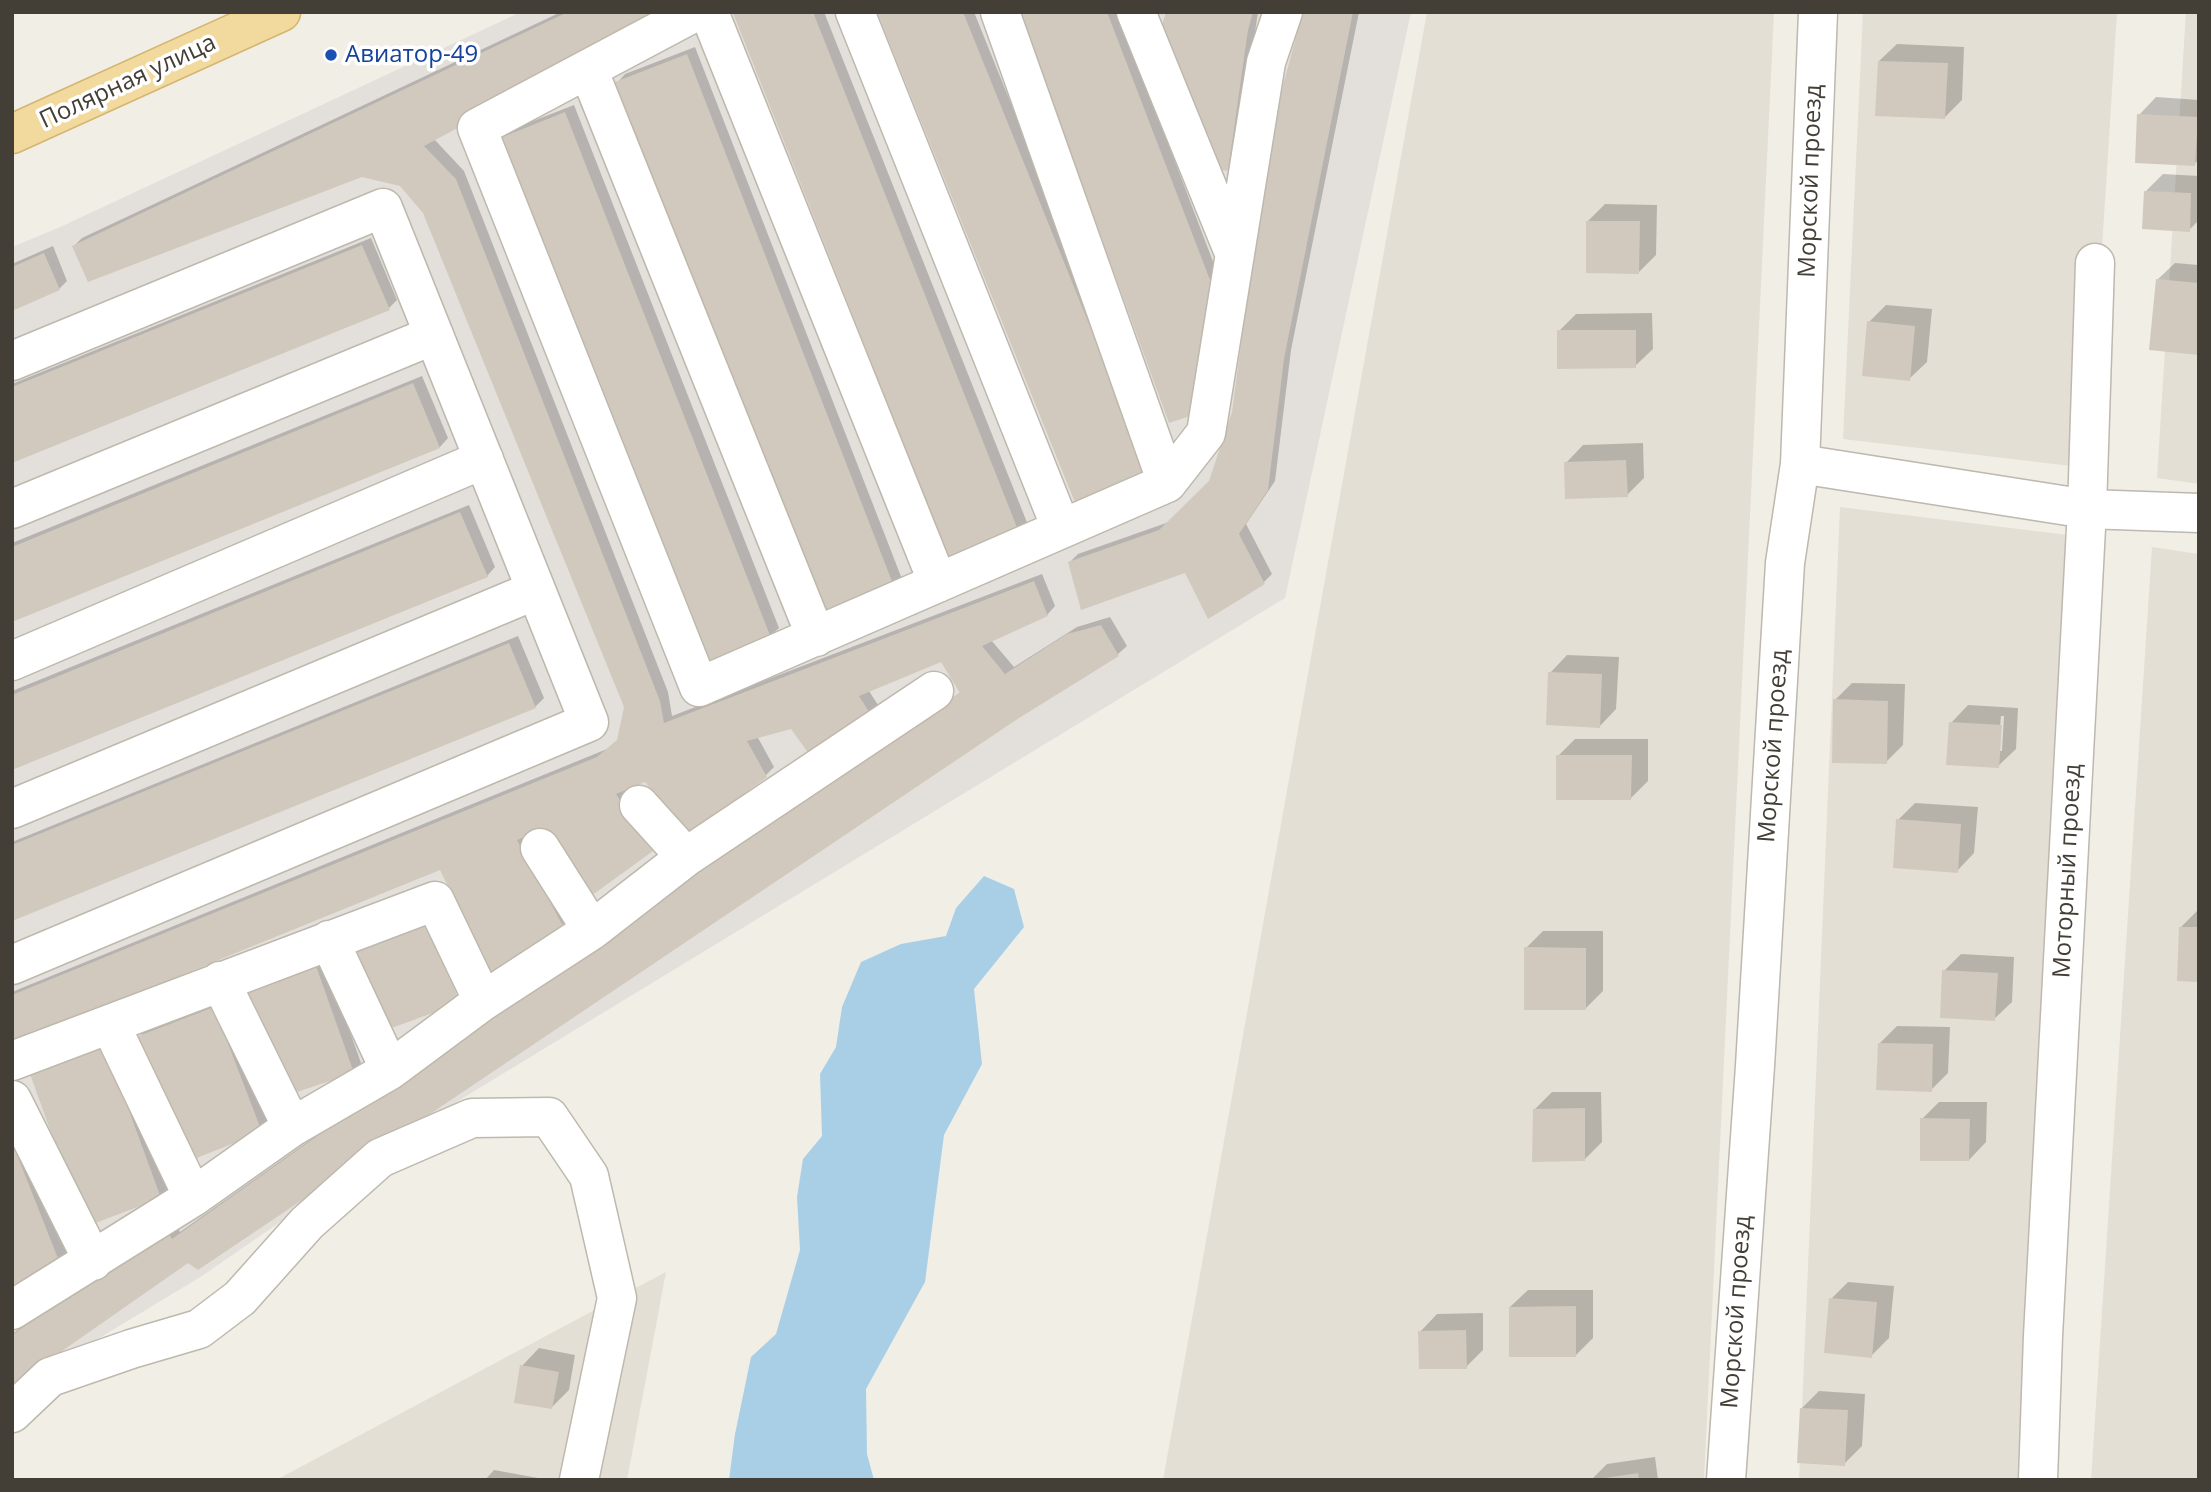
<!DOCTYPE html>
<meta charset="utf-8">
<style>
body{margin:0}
#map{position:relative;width:2211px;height:1492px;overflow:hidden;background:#f1eee6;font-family:"Open Sans",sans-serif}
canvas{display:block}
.frame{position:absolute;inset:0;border:14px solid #433e36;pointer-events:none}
</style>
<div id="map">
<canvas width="2211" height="1492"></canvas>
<div class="frame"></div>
</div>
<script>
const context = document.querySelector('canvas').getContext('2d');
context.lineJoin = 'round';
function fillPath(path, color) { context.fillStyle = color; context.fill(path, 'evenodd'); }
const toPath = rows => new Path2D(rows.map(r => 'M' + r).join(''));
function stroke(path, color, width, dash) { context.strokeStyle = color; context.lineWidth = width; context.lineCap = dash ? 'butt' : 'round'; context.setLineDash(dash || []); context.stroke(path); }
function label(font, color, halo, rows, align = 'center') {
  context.font = font + ' "Open Sans",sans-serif'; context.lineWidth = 7; context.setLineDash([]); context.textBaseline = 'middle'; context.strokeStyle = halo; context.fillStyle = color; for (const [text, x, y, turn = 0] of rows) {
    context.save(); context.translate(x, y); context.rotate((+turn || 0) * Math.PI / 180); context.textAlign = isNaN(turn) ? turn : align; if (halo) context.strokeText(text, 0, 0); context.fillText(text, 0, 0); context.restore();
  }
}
const residential = toPath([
 [1427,12,1774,12,1704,1480,1163,1480],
 [1863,12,2117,12,2088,468,1843,439],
 [2186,12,2199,12,2199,484,2157,478],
 [1840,507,2084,537,2025,1480,1799,1480],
 [2152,547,2199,554,2199,1480,2091,1480],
 [666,1272,627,1480,276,1480,617,1298]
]);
const industrial = toPath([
 [521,12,1411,12,1285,598,463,1098,377,1155,202,1276,43,1372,12,1395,12,247,58,228]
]);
const water = toPath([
 [984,876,1014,889,1024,927,974,989,982,1064,944,1135,925,1282,866,1389,867,1454,874,1480,729,1480,735,1434,751,1357,776,1334,800,1250,797,1197,803,1159,822,1136,820,1074,836,1047,842,1007,861,962,901,944,946,936,956,908]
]);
const shadow = toPath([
 [561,12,670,12,434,139,464,171,668,692,672,716,1042,574,1055,606,1047,615,991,640,1014,667,1077,627,1110,617,1127,646,1118,654,1018,717,188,1260,12,1384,12,1334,175,1221,180,1232,419,1063,961,692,942,660,869,691,878,705,870,713,791,727,757,736,774,767,765,776,645,780,626,788,660,841,592,894,562,925,440,868,12,1043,12,992,607,749,619,739,625,707,425,212,401,184,362,175,74,246,82,238],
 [737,12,824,12,1030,530,1021,539],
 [878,12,974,12,1159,470],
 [1021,12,1118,12,1217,272,1197,406],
 [1168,12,1258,12,1236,161,1228,169],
 [1305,12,1359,12,1291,350,1275,481,1246,524,1272,574,1264,582,1208,617,1185,571,1070,562,1078,554,1169,522,1211,481,1234,412],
 [1897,44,1964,47,1962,100,1945,117,1879,61],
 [695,47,902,579,894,587,617,83,625,74],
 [2156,97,2199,100,2199,160,2194,164,2139,115],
 [574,105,779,628,770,636,697,665,500,134],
 [2163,174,2199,176,2199,220,2189,230,2146,191],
 [1605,204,1657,205,1656,255,1639,272,1588,221],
 [371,238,397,300,389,308,12,461,12,384],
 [53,246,67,281,59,289,12,309,12,264],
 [2175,263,2199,265,2199,353,2157,280],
 [1886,305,1932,309,1927,362,1909,379,1869,322],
 [1652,313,1653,349,1635,366,1559,331,1576,314],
 [422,376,448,438,440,447,12,620,12,543],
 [1643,443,1644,478,1627,495,1566,463,1583,445],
 [469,505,495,567,487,576,12,768,12,691],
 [518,636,544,698,535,707,12,919,12,842],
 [1567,655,1619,657,1616,709,1599,727,1550,673],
 [1852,683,1905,684,1903,745,1886,762,1835,700],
 [1968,705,2018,708,2016,749,1998,766,1951,723],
 [2001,716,2004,716,2002,751,1998,751],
 [1575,739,1648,739,1648,781,1631,798,1558,756],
 [1915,803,1978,807,1974,853,1957,871,1898,820],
 [2198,910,2199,910,2199,980,2181,927],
 [1543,931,1603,931,1603,991,1586,1008,1526,948],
 [1961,954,2014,957,2012,1002,1994,1019,1944,971],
 [323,956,361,1063,353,1072,248,986],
 [222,1000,269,1123,261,1131,138,1038,147,1029],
 [1897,1026,1950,1027,1948,1073,1931,1090,1880,1043],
 [113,1038,168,1189,160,1197,86,1225],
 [1552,1092,1601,1092,1602,1142,1584,1160,1534,1110],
 [1939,1102,1987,1102,1986,1142,1969,1160,1922,1119],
 [12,1113,68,1257,12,1283],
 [1848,1282,1894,1286,1889,1338,1871,1356,1831,1299],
 [1528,1290,1593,1290,1593,1338,1576,1355,1510,1307],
 [1483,1313,1483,1350,1466,1367,1420,1332,1437,1314],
 [539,1348,575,1355,569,1390,552,1407,522,1366],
 [1819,1391,1865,1394,1862,1446,1844,1464,1802,1408],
 [1655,1457,1658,1480,1591,1480,1607,1464],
 [494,1470,538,1478,538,1480,485,1480]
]);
const building = toPath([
 [568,12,674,12,424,146,456,179,660,701,664,723,1034,581,1048,616,982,646,1005,674,1067,634,1101,625,1119,656,1019,718,198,1270,188,1263,12,1386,12,1335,166,1228,172,1239,409,1071,960,693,941,662,859,696,871,715,809,754,791,729,747,741,767,777,686,836,645,782,616,794,653,851,591,896,543,830,517,840,563,926,491,973,440,870,12,1044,12,995,597,757,617,740,624,707,423,213,400,186,362,177,88,282,72,246],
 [736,12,813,12,1022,540,953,568,733,13],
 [877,12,963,12,1152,480,1078,510],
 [1019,12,1107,12,1210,280,1213,362,1197,369,1190,416,1169,423],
 [1166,12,1253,12,1248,30,1228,171,1194,166,1153,53],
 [1303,12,1353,12,1284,359,1268,490,1239,534,1265,584,1208,619,1185,573,1081,610,1068,562,1159,530,1209,481,1232,412,1258,215,1283,85],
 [687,54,895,589,824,617,615,82],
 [1878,61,1948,63,1945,119,1875,116],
 [565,112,771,638,696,667,490,142],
 [2137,114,2198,117,2195,166,2135,163],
 [2144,191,2191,193,2190,232,2142,229],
 [1586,221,1640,221,1639,274,1586,273],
 [362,245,390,310,12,463,12,387],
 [44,253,60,290,12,311,12,267],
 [2156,279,2199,283,2199,355,2149,350],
 [1867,321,1915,326,1910,381,1862,376],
 [1557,330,1636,330,1636,368,1557,369],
 [413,383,440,448,12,622,12,547],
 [1626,460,1628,497,1565,499,1564,462],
 [460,512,488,577,12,770,12,695],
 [509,643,536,708,12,921,12,845],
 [1548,672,1602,674,1600,728,1546,725],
 [1833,699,1888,701,1887,764,1832,763],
 [1949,722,2002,725,1999,768,1946,765],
 [1556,755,1632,755,1631,800,1556,800],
 [1896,819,1961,824,1958,873,1893,868],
 [427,915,460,1003,386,1030,354,942],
 [2179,927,2199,927,2199,982,2177,981],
 [1524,947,1586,948,1586,1010,1524,1010],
 [315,963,354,1073,285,1096,246,986],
 [1942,970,1998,973,1995,1021,1940,1018],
 [214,1007,262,1132,184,1163,136,1037],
 [1878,1043,1933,1044,1932,1092,1876,1090],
 [105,1045,161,1198,85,1227,30,1074],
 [1585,1108,1585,1161,1532,1162,1533,1109],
 [1920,1118,1970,1119,1969,1161,1920,1161],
 [12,1142,61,1266,12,1285],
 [1829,1298,1877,1302,1872,1358,1824,1353],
 [1576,1306,1576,1357,1509,1357,1509,1307],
 [1466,1330,1467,1369,1419,1369,1418,1331],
 [520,1365,559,1372,552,1409,514,1403],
 [1800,1408,1848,1410,1845,1466,1797,1463],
 [1638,1473,1639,1480,1605,1480,1605,1478]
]);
const minor = toPath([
 [695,12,477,128,699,687,1167,483,1206,433,1266,62,1283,12],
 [709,12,938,583],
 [855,12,1061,528],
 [1000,12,1167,483],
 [1136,12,1235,255],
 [588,69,816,637],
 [12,361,383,208,589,722,12,965],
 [1800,464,2087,509,2199,513],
 [12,509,434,335],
 [12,661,484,459],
 [639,805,686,857],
 [12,809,536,590],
 [540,848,592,930],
 [329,940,390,1070],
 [220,981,292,1127],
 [110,1024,193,1197],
 [12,1061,435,901,483,1001],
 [12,1100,93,1261],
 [12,1310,193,1197,292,1127,390,1070,483,1001,592,930,686,857,934,691],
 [12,1413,50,1377,131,1349,199,1329,240,1298,307,1223,380,1158,472,1118,549,1117,589,1176,617,1298,579,1480],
 [1726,1480,1755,1066,1785,563,1800,464,1818,12],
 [2038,1480,2043,1336,2087,509,2095,263]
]);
const major = toPath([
 [12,134,281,12]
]);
const markers = [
 [331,55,7,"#1a4fb4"]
];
const transitNames = [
 ["Авиатор-49",345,55]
];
const streetNames = [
 ["Полярная улица",128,82,-25],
 ["Морской проезд",1811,181,-88],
 ["Морской проезд",1774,746,-86],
 ["Моторный проезд",2068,871,-87],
 ["Морской проезд",1737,1312,-86]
];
fillPath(residential, '#e4dfd5');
fillPath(industrial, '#e3dfdb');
fillPath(water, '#a9cfe7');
fillPath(shadow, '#0003');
fillPath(building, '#d1c9bd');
stroke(minor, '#beb8ad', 41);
stroke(major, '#d5b570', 41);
stroke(minor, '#fff', 38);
stroke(major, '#f2d99e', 38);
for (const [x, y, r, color] of markers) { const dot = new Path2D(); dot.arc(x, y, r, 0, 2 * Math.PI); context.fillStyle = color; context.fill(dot); stroke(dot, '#fff', 2.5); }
label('24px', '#164399', '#fff', transitNames, 'left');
label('24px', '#433e36', '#fff', streetNames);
</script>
